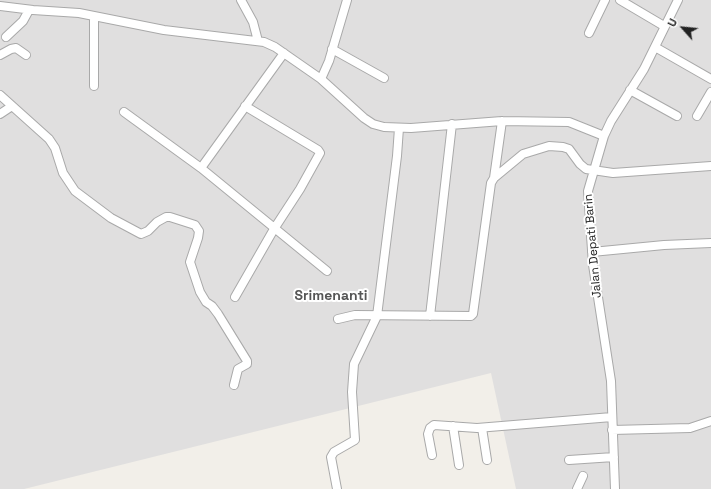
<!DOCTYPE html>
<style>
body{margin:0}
#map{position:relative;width:711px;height:489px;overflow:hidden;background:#f2efe9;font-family:"Space Grotesk",sans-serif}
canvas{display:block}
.north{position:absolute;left:663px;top:8px;width:40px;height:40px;-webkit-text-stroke:3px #fff;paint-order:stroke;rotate:297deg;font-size:11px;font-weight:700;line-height:16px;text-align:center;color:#222}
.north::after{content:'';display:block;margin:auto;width:14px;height:18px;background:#222;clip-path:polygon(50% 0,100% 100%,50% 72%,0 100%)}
</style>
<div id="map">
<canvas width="711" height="489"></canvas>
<div class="north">U</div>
</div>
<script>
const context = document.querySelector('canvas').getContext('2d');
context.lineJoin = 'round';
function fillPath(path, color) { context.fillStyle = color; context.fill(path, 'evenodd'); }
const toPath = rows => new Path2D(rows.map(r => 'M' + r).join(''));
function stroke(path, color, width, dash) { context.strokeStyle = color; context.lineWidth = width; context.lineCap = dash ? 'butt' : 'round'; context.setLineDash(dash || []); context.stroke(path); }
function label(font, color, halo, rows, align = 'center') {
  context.font = font + ' "Space Grotesk",sans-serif'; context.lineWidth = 4; context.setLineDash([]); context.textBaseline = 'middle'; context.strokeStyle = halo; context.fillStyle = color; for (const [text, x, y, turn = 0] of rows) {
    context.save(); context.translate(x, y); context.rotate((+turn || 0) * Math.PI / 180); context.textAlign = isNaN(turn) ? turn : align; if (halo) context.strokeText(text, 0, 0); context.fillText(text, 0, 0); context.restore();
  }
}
const residential = toPath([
 [0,0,711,0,711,489,516,489,491,373,24,489,0,489]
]);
const minor = toPath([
 [241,0,253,22,258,41],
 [620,0,664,26],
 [0,6,33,10,79,13,164,30,264,42,275,47,321,79,364,118,373,124,384,127,411,128,502,121,569,122,604,136],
 [94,16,94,86],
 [589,33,605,0],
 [6,37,23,21,29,10],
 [655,47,711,79],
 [332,49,384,78],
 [0,55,11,49,16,48,26,55],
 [321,79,329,61,347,0],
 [630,90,677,116],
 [0,95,49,139,55,148,63,173,75,191,111,218,141,234,148,231,157,222,166,217,170,217,195,225,199,231,198,238,190,262,200,292,206,302,212,306,218,314,247,361,247,364,238,369,234,385],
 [124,112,201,168,327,271],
 [0,114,12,106],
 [697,116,711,92],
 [201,168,284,53],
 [494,178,523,154,549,146,563,147,569,149,580,164,586,169,613,173,711,166],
 [592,252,664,245,711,243],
 [235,297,274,229,300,189,320,153,318,150,245,106],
 [430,316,452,124],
 [338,319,355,315,471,316,473,314,491,183,494,178,502,121],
 [453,426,459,465],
 [482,428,487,460],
 [612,430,690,428,711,421],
 [432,455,428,434,430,428,434,425,477,428,612,417],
 [569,460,614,457],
 [337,489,331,457,334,452,355,440,352,392,354,364,377,316,397,156,399,128],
 [577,489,583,476],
 [615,489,611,381,593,265,588,191,604,136,611,121,644,69,678,0]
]);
const streetNames = [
 ["Jalan Depati Barin",593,246,-95]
];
const quarterNames = [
 ["Srimenanti",331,296]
];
fillPath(residential, '#e0dfdf');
stroke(minor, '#a9a9a9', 10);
stroke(minor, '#fff', 8);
label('12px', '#222', '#fff', streetNames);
label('bold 14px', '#555', '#fff', quarterNames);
</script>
